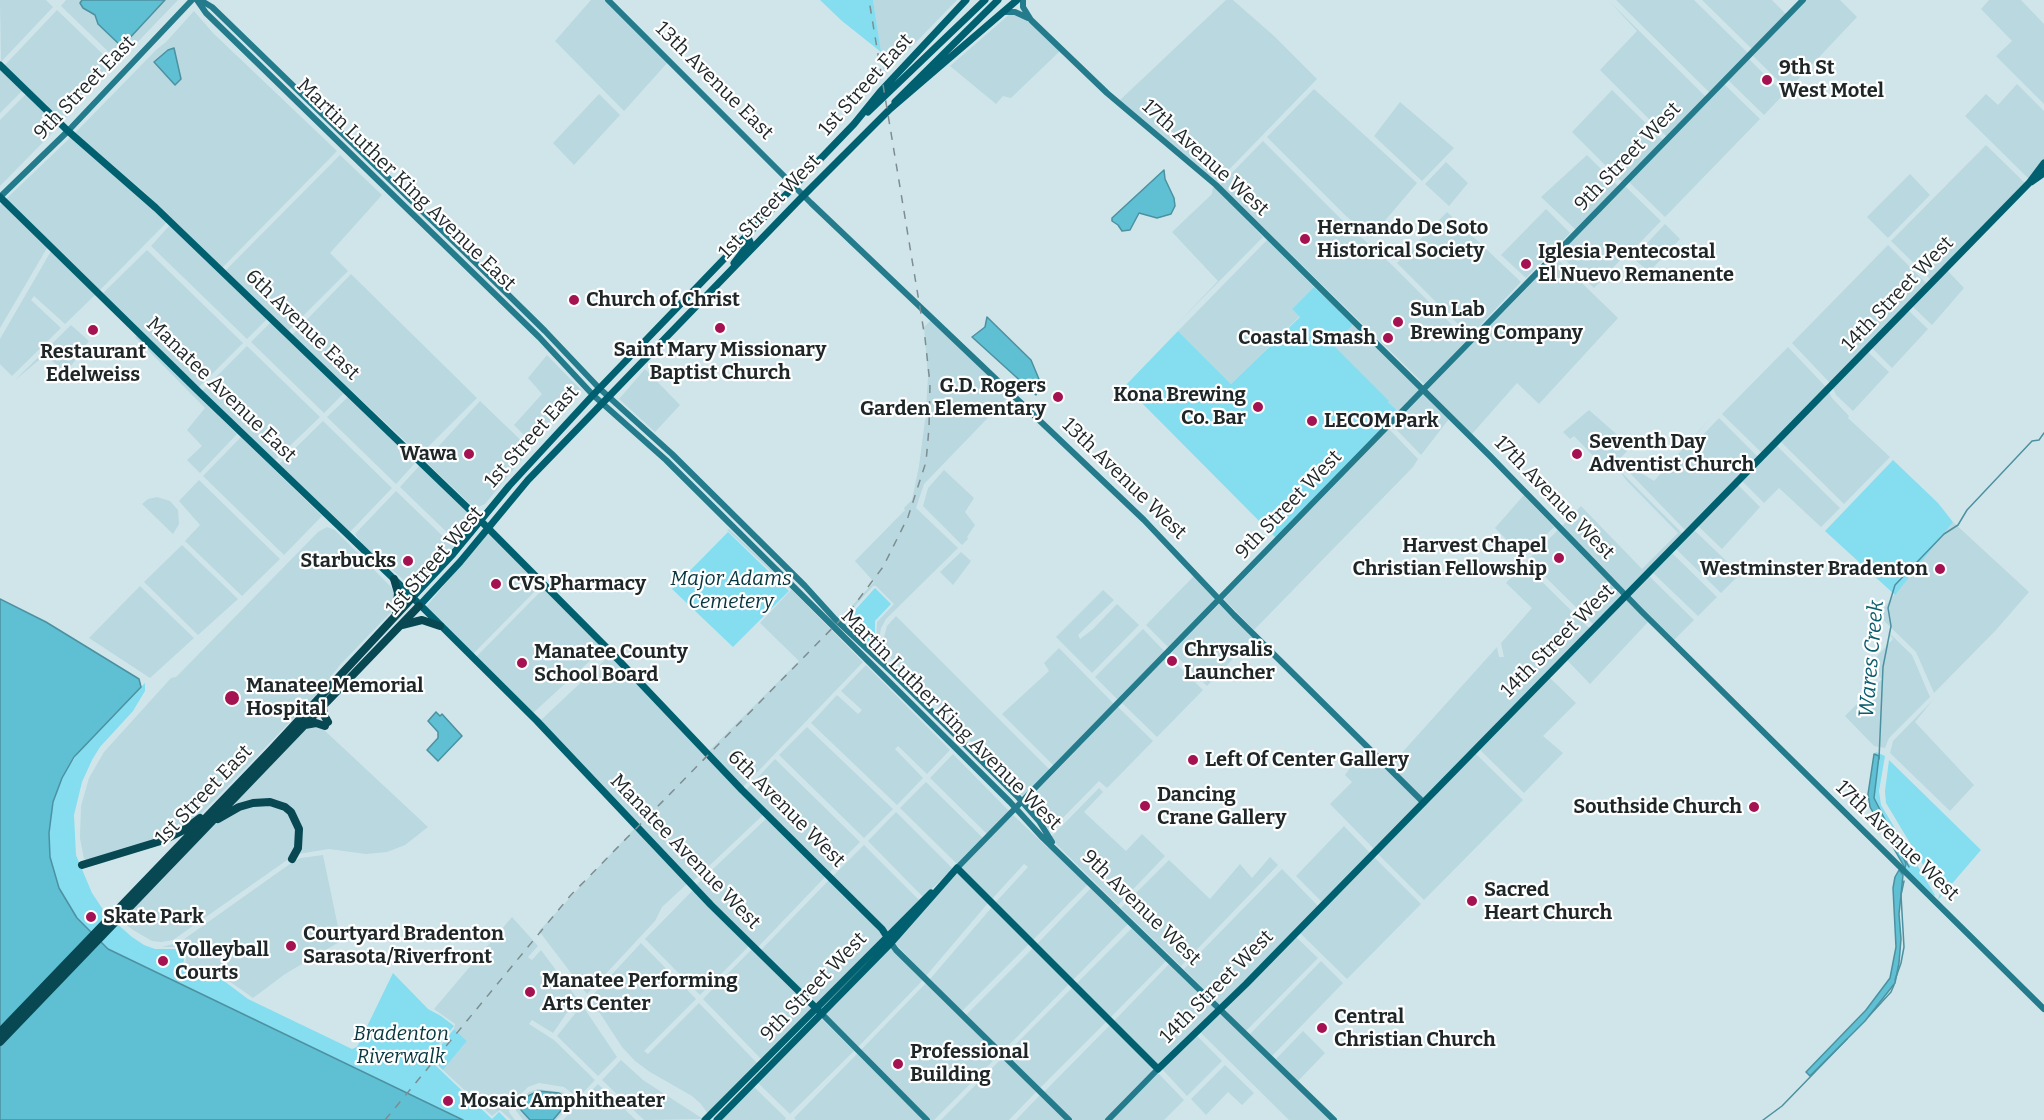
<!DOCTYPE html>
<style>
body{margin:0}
canvas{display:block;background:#cfe5ea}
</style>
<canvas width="2044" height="1120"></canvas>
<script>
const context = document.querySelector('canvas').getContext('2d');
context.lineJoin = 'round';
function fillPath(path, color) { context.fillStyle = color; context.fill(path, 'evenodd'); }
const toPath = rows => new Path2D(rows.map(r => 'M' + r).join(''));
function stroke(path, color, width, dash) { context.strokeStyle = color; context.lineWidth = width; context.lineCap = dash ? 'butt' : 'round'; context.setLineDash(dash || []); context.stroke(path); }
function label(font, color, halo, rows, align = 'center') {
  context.font = font + ' Bitter,serif'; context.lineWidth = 4.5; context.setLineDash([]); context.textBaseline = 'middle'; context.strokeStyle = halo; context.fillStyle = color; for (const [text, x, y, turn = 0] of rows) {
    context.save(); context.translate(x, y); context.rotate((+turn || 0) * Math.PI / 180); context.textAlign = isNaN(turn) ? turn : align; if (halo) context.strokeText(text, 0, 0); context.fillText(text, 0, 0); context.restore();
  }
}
const built = toPath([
 [0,0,46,0,53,7,1,62],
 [66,0,82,0,80,3,89,13,95,15,120,45,126,42,165,0,178,0,128,52,117,60,61,6],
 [591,0,604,0,668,62,624,111,555,41],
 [873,0,957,0,884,75],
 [1226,0,1233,0,1274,36,1317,79,1217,182,1120,100],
 [1608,0,1706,97,1667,137,1600,70,1637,31],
 [1616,0,1694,0,1748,53,1710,93],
 [1702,0,1772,0,1786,14,1752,49],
 [1806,0,1840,0,1857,17,1788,90,1753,56],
 [1989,0,2021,0,2044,24,2044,104,1996,56,2012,41,1981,9],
 [57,10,113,64,62,122,4,66],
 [194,11,213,33,337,151,222,268,144,192,75,133,156,50,166,42],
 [1011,13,1029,22,1060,51,1011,98,1003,96,996,104,950,66],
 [1749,59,1784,94,1764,115,1728,80],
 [0,69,22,91,0,113],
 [1724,84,1760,119,1665,217,1629,182],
 [2017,84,2044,111,2044,159,2029,179,1965,116,1986,94,1998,105],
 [1314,89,1417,183,1371,237,1346,216,1267,137],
 [1612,90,1663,140,1622,182,1572,132],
 [26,94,59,126,0,186,0,120],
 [599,94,620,115,574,165,553,143],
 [1400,102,1454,148,1422,181,1374,136],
 [71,137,167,222,99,291,6,199],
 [1263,141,1342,220,1392,265,1467,340,1424,384,1220,185],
 [1986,145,2025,183,1931,280,1891,241],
 [340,155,382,195,330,253,348,271,288,331,225,271],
 [1587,155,1618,186,1576,230,1541,197],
 [1446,162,1468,183,1449,206,1425,184],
 [1910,174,1930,195,1888,238,1867,217],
 [1213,186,1263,237,1174,327,1218,281,1172,232,1212,194],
 [1625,186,1661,221,1629,254,1627,253,1594,288,1559,254],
 [2,203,47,248,0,328,0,205],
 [1546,209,1570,233,1526,278,1501,255],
 [1447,212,1521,282,1470,336,1397,263],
 [1665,224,1680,239,1649,272,1633,258],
 [170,225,267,319,247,339,151,246],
 [1267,240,1314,287,1292,309,1300,316,1231,384,1178,331],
 [1888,245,1927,284,1830,383,1792,343],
 [147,250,243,343,198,388,102,294],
 [51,251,95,295,65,324,34,296,31,300,61,328,12,376,0,364,0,339],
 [1556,258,1618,318,1539,404,1517,383,1472,434,1427,390],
 [1947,270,1964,288,1932,325,1912,306],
 [351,274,477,398,420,455,292,335],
 [1908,310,1928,329,1892,368,1872,348],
 [931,320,1009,396,924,484,916,508,958,548,886,619,881,628,878,644,876,642,877,622,894,604,876,586,873,586,848,614,846,612,874,582,855,561,905,510,904,508,912,500,919,466,925,420,928,415,926,409,928,377,924,327],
 [271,322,344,393,324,413,251,342],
 [1353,324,1420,391,1399,412,1332,349],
 [71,325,89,341,66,373,45,355,14,381],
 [137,336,237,434,200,473,187,460,202,446,187,430,205,408,135,337],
 [247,346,320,417,274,461,202,391],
 [1788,347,1826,387,1762,453,1722,414],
 [1868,352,1889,372,1853,411,1836,395,1833,388],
 [547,355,581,390,534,445,514,425,542,394,528,378],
 [645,369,680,405,655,432,619,399],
 [1829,392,1832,398,1849,416,1848,418,1890,457,1844,504,1780,441],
 [1423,394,1449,419,1421,455,1392,425],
 [348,397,416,462,396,484,327,417],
 [480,401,530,449,485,504,478,507,470,504,425,461],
 [1589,410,1631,447,1611,468,1606,469,1574,436,1570,439,1563,432],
 [1714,414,1695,436,1699,439,1719,418,1758,457,1686,531,1622,465,1624,462,1654,481],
 [323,421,392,488,349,533,278,465],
 [1389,429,1418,459,1413,467,1254,630,1224,599],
 [241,437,322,516,284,555,203,476],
 [1776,445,1840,508,1821,527,1779,488,1764,503,1742,481],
 [420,465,475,520,458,543,400,487],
 [1618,469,1683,534,1626,592,1562,526,1581,506,1642,569,1678,533,1627,481],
 [944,470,974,498,965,512,975,525,967,537,968,539,962,545,923,506,928,488],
 [199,480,280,559,242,596,185,541,200,525,179,501],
 [1738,485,1760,507,1722,549,1698,526],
 [396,491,454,547,414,589,361,543,355,534],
 [1524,495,1554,527,1524,557,1495,528],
 [157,497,170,501,178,510,179,524,173,534,142,504,148,499],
 [1953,522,2029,592,1996,630,1934,693,1916,652,1878,615],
 [327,527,335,530,391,587,394,593,394,605,391,612,340,665,318,693,194,821,170,836,89,860,84,859,80,838,81,806,89,778,104,752,171,678,176,677,182,671,318,532],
 [729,529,770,568,863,662,743,787,709,751,799,661,760,623,791,590,727,530],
 [1558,530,1622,596,1594,625,1528,560],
 [1694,530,1740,574,1721,593,1676,549],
 [488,533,541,585,473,654,426,607],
 [182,545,238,599,198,635,144,582],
 [961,552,971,561,953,585,940,572],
 [1672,553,1717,597,1698,616,1652,572],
 [1524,564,1590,629,1424,799,1390,766,1497,647,1499,657,1504,657,1501,643,1532,608,1506,583],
 [1194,576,1217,599,1169,648,1146,625],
 [1649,576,1694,620,1674,640,1630,596],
 [140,586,194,638,150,678,89,638],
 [544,588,604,648,533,713,476,657],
 [1103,590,1114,600,1078,635,1080,639,1093,629,1117,604,1139,625,1092,673,1056,637],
 [1626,599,1648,622,1590,684,1567,660],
 [1220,603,1253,638,1207,686,1172,652],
 [896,616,1050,770,1024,797,881,648,887,626],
 [1143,629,1165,652,1118,700,1095,677],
 [1886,630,1912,655,1930,697,1889,738,1885,748,1874,746,1845,716,1882,679,1868,666,1893,639],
 [1059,648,1114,704,1054,766,1002,714,1049,671,1044,663],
 [609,654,763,815,692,882,540,721,607,658],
 [1168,656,1203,690,1157,737,1122,703],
 [866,665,950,750,927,774,898,746,895,749,923,778,897,805,811,723,837,695,858,714,862,710,841,691],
 [1549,677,1576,703,1543,736,1563,753,1524,793,1479,749],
 [1933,700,1915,722,1974,785,1950,811,1890,753,1893,741],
 [1118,707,1153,741,1107,788,1099,781,1050,831,1027,801],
 [313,725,323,729,428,827,405,845,387,852,366,854,329,849,298,854,301,828,279,801,223,813,271,763,310,726],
 [807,727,893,809,864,838,779,755],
 [1364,749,1420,803,1374,849,1330,804,1352,782,1345,775],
 [1475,753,1523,800,1424,900,1377,853],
 [953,754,1009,811,987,834,930,778],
 [775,759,860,842,829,873,746,790],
 [926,782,983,838,957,864,900,808],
 [1099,788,1103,792,1084,812,1126,851,1142,834,1165,856,1118,905,1056,844,1052,836],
 [269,804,289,814,296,830,295,847,290,858,173,940,161,942,152,941,133,930,120,920,162,880,211,825,246,807],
 [896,812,953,869,923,897,868,841],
 [1013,815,1048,848,1050,846,1088,884,1033,940,995,903,1028,867,1024,864,992,899,961,868],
 [767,818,825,877,758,947,696,885],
 [1344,826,1370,853,1322,902,1296,876],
 [634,829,687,884,662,907,655,921,587,994,539,931],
 [864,845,919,900,887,932,833,876],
 [323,855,341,941,285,974,253,998,222,976,203,975,185,966,186,958,177,947,162,947,180,942,294,861,301,858],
 [1270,857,1278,865,1181,966,1121,908,1169,860,1210,899,1240,864,1252,878],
 [1374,857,1421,904,1347,979,1299,932],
 [1282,869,1318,906,1220,1005,1184,969],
 [957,872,988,903,926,976,895,943],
 [829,880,884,936,816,1004,761,950],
 [1092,887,1129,923,1073,980,1037,944],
 [693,890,749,946,700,995,645,939],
 [992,907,1029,944,962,1011,930,979],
 [512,917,538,946,528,957,532,960,541,950,579,1001,566,1014,553,1033,532,1020,529,1024,554,1040,595,1080,578,1098,564,1087,539,1083,528,1087,510,1105,509,1112,515,1120,511,1120,500,1110,492,1116,443,1070,467,1041,454,1029,455,1024,434,1009],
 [1133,927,1167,960,1110,1018,1076,984],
 [1295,936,1318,958,1246,1031,1224,1008],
 [641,943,696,999,644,1051,648,1054,699,1003,758,1064,708,1114,701,1104,692,1096,650,1072,635,1061,622,1047,590,998],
 [891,947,923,980,858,1047,825,1014],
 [1033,948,1069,984,1003,1051,966,1015],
 [752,949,812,1008,762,1060,703,999],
 [1321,961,1343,983,1272,1056,1250,1034],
 [1170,963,1216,1009,1158,1066,1114,1021],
 [926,983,999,1055,934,1120,931,1120,861,1050],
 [1072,988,1106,1022,1040,1088,1006,1054],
 [582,1005,617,1057,598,1076,557,1036],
 [1220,1012,1330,1120,1289,1120,1200,1032],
 [821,1018,854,1051,790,1114,758,1083],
 [1110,1025,1154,1070,1105,1120,1073,1120,1044,1092],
 [1303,1031,1325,1053,1298,1081,1276,1059],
 [1196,1035,1222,1061,1187,1096,1162,1069],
 [857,1054,923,1120,796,1120,794,1118],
 [1002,1058,1036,1092,1009,1120,941,1120],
 [621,1060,643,1080,703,1119,644,1120,602,1080],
 [1225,1065,1254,1093,1242,1105,1228,1092,1206,1115,1191,1099],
 [1158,1073,1184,1100,1164,1120,1112,1120],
 [598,1084,636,1120,563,1120],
 [754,1087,786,1118,785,1120,720,1120],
 [538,1089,562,1092,574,1102,556,1120,553,1120,564,1107,559,1093,554,1093,527,1118,530,1120,523,1120,514,1108,529,1092],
 [1040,1095,1065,1120,1016,1120]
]);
const green = toPath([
 [820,0,873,0,881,52,842,21],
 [1314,287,1353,324,1335,347,1389,401,1388,402,1399,412,1276,538,1125,386,1178,331,1231,384,1300,317,1292,309],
 [1893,460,1938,503,1953,522,1895,595,1825,531],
 [728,532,789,591,733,647,672,589],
 [875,588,891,604,875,621,875,640,871,645,846,620],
 [145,683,145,691,133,711,100,747,92,760,82,782,74,815,76,855,92,893,106,914,132,937,144,945,155,949,176,949,184,959,183,967,202,977,220,978,248,999,352,1049,357,1047,393,973,428,1009,441,1016,454,1026,439,1044,441,1046,436,1066,492,1119,499,1112,507,1120,463,1120,108,949,77,918,59,888,50,857,49,834,50,814,56,792,63,775,83,746],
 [1876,752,1885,756,1879,791,1881,805,1935,895,1934,896,1905,868,1874,798,1879,756,1874,754],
 [1889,760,1981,850,1938,900,1940,893,1886,803,1885,791],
 [454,1029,467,1041,443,1070,438,1065,442,1044]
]);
const water = toPath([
 [82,0,165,0,126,42,120,45,98,24,95,15,83,8,80,3,82,0],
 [174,48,181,79,175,85,154,62,168,50,174,48],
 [1164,170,1165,179,1174,198,1175,206,1171,214,1157,218,1139,213,1130,230,1122,231,1118,225,1112,221,1112,218,1164,170],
 [987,317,1031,360,1041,384,1036,395,972,337,985,327,987,317],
 [0,599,46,622,139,679,141,687,74,757,62,778,53,802,49,833,50,857,59,888,77,918,108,949,463,1120,0,1120,0,599],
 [436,712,440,716,442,714,462,736,438,761,427,750,438,738,438,732,428,721,436,712],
 [1874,754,1879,756,1874,798,1899,847,1906,864,1905,868,1870,807,1868,794,1874,754],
 [1899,870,1903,875,1899,914,1901,939,1899,963,1895,983,1865,1021,1810,1076,1806,1072,1866,1010,1890,978,1896,947,1893,888,1895,877,1899,870],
 [538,1091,559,1093,565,1097,566,1099,562,1102,564,1107,553,1120,530,1120,521,1110,522,1105,528,1096,538,1091]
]);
const stream = toPath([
 [1879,759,1883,667,1891,626,1888,608,1895,585,1944,534,1958,525,1967,510,2032,441,2039,440,2044,433],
 [1902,854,1909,867],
 [1895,980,1901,963,1904,947,1901,895,1904,881],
 [1869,1016,1891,992,1894,985],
 [1763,1120,1782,1106,1847,1039]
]);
const secondary = toPath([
 [197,0,206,13,539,337,593,395,666,460,1010,802,1041,836,1334,1120],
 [200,0,212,7,481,268,545,331,599,388,672,454,805,586,835,619,894,674,1017,796,1039,821,1052,842],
 [608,0,811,203,1144,520,1234,615,1423,802],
 [1023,0,1023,7,1031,20,1107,93,1216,185,1491,457,1642,612,2044,1009],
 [1003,12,1015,12,1028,18],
 [0,197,68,131,192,0],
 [957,868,1803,0],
 [891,943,896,950,1069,1120],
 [822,1014,927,1120],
 [1108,1120,1158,1069]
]);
const primary = toPath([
 [0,65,68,131,156,208,472,512,608,649,742,790,882,929,891,943],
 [895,102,998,0],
 [868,112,985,0],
 [2031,182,2044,173],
 [0,197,198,391,394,579,537,721,711,905,822,1014],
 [734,263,750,242,747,235],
 [412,598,453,554,509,486,593,395,854,124,880,92,966,0],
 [419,606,460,562,528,480,799,200,890,109,1017,0],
 [705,1120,931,893],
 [717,1120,891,943,957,868,1158,1069,1246,984,1694,526,2029,183,2044,163]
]);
const highway = toPath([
 [394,579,398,593,396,613],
 [402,625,422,620,440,626],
 [323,706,324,715,328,722],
 [305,725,316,723,325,726],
 [218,819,239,807,253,803,270,802,285,807,291,812,299,829,298,848,292,859],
 [82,865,164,840,184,830,200,818],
 [0,1032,271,750,412,598],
 [0,1042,419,606]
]);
const rail = toPath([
 [385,1120,570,896,852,608,883,567,908,517,926,462,929,428,930,384,925,338,869,0]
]);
const markers = [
 [1767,80,6,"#a51251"],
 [1305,239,6,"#a51251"],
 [1526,264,6,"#a51251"],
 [574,300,6,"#a51251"],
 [1398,322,6,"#a51251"],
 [720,328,6,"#a51251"],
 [93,330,6,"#a51251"],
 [1388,338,6,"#a51251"],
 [1058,397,6,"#a51251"],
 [1258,407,6,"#a51251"],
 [1312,421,6,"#a51251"],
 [469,454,6,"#a51251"],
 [1577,454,6,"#a51251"],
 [1559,558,6,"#a51251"],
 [408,561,6,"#a51251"],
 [1940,569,6,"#a51251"],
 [496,584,6,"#a51251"],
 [1172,661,6,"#a51251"],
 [522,663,6,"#a51251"],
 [232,698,8,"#a51251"],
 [1193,760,6,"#a51251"],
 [1145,806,6,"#a51251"],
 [1754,807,6,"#a51251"],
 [1472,901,6,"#a51251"],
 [91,917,6,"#a51251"],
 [291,946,6,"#a51251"],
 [163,961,6,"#a51251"],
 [530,992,6,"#a51251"],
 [1322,1028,6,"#a51251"],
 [898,1064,6,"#a51251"],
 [448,1101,6,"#a51251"]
];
const poiNames = [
 ["9th St",1779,68],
 ["West Motel",1779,91],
 ["Hernando De Soto",1317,228],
 ["Historical Society",1317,251],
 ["Iglesia Pentecostal",1538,252],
 ["El Nuevo Remanente",1538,275],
 ["Church of Christ",586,300],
 ["Sun Lab",1410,310],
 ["Brewing Company",1410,333],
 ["Coastal Smash",1376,338,"right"],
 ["Saint Mary Missionary",720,350,"center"],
 ["Baptist Church",720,373,"center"],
 ["Restaurant",93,352,"center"],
 ["Edelweiss",93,375,"center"],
 ["G.D. Rogers",1046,386,"right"],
 ["Garden Elementary",1046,409,"right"],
 ["Kona Brewing",1246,395,"right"],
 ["Co. Bar",1246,418,"right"],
 ["LECOM Park",1324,421],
 ["Seventh Day",1589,442],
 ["Adventist Church",1589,465],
 ["Wawa",457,454,"right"],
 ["Harvest Chapel",1547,546,"right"],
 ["Christian Fellowship",1547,569,"right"],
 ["Starbucks",396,561,"right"],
 ["Westminster Bradenton",1928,569,"right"],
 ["CVS Pharmacy",508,584],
 ["Chrysalis",1184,650],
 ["Launcher",1184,673],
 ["Manatee County",534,652],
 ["School Board",534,675],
 ["Manatee Memorial",246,686],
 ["Hospital",246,709],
 ["Left Of Center Gallery",1205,760],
 ["Dancing",1157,795],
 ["Crane Gallery",1157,818],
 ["Southside Church",1742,807,"right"],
 ["Sacred",1484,890],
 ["Heart Church",1484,913],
 ["Skate Park",103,917],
 ["Courtyard Bradenton",303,934],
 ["Sarasota/Riverfront",303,957],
 ["Volleyball",175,950],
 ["Courts",175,973],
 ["Manatee Performing",542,981],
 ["Arts Center",542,1004],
 ["Central",1334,1017],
 ["Christian Church",1334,1040],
 ["Professional",910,1052],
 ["Building",910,1075],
 ["Mosaic Amphitheater",460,1101]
];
const streetNames = [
 ["13th Avenue East",714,81,45],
 ["1st Street East",866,85,-48],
 ["9th Street East",85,88,-46],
 ["9th Street West",1628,157,-46],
 ["17th Avenue West",1205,158,42],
 ["Martin Luther King Avenue East",406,185,44],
 ["1st Street West",770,207,-46],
 ["14th Street West",1898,294,-46],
 ["6th Avenue East",302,325,44],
 ["Manatee Avenue East",221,390,44],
 ["1st Street East",532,437,-48],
 ["13th Avenue West",1124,479,44],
 ["17th Avenue West",1554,498,46],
 ["9th Street West",1289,505,-46],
 ["1st Street West",435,561,-49],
 ["14th Street West",1558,641,-45],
 ["Martin Luther King Avenue West",951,720,45],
 ["1st Street East",204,795,-46],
 ["6th Avenue West",786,809,45],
 ["17th Avenue West",1897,841,44],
 ["Manatee Avenue West",685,852,46],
 ["9th Avenue West",1141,908,44],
 ["9th Street West",814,987,-46],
 ["14th Street West",1217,987,-45]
];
const parkNames = [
 ["Major Adams",731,579],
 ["Cemetery",731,602],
 ["Bradenton",401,1034],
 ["Riverwalk",401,1057]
];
const waterNames = [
 ["Wares Creek",1872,659,-85]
];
fillPath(built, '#bad8e0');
fillPath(green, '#85ddf0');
fillPath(water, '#5fbfd3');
stroke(water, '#4c91a0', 1.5);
stroke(stream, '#4c91a0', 1.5);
stroke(secondary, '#237b8c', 6);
stroke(primary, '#00606f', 7);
stroke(highway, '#074853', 8);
stroke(rail, '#7e8d91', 1.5, [8, 8]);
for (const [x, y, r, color] of markers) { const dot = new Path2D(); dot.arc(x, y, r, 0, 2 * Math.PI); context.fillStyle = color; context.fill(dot); stroke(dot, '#fff', 2); }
label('bold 20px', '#1e2628', '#fff', poiNames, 'left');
label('20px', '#1e2628', '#fff', streetNames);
label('italic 20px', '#06363e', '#fff', parkNames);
label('italic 21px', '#095d6c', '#fff', waterNames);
</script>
